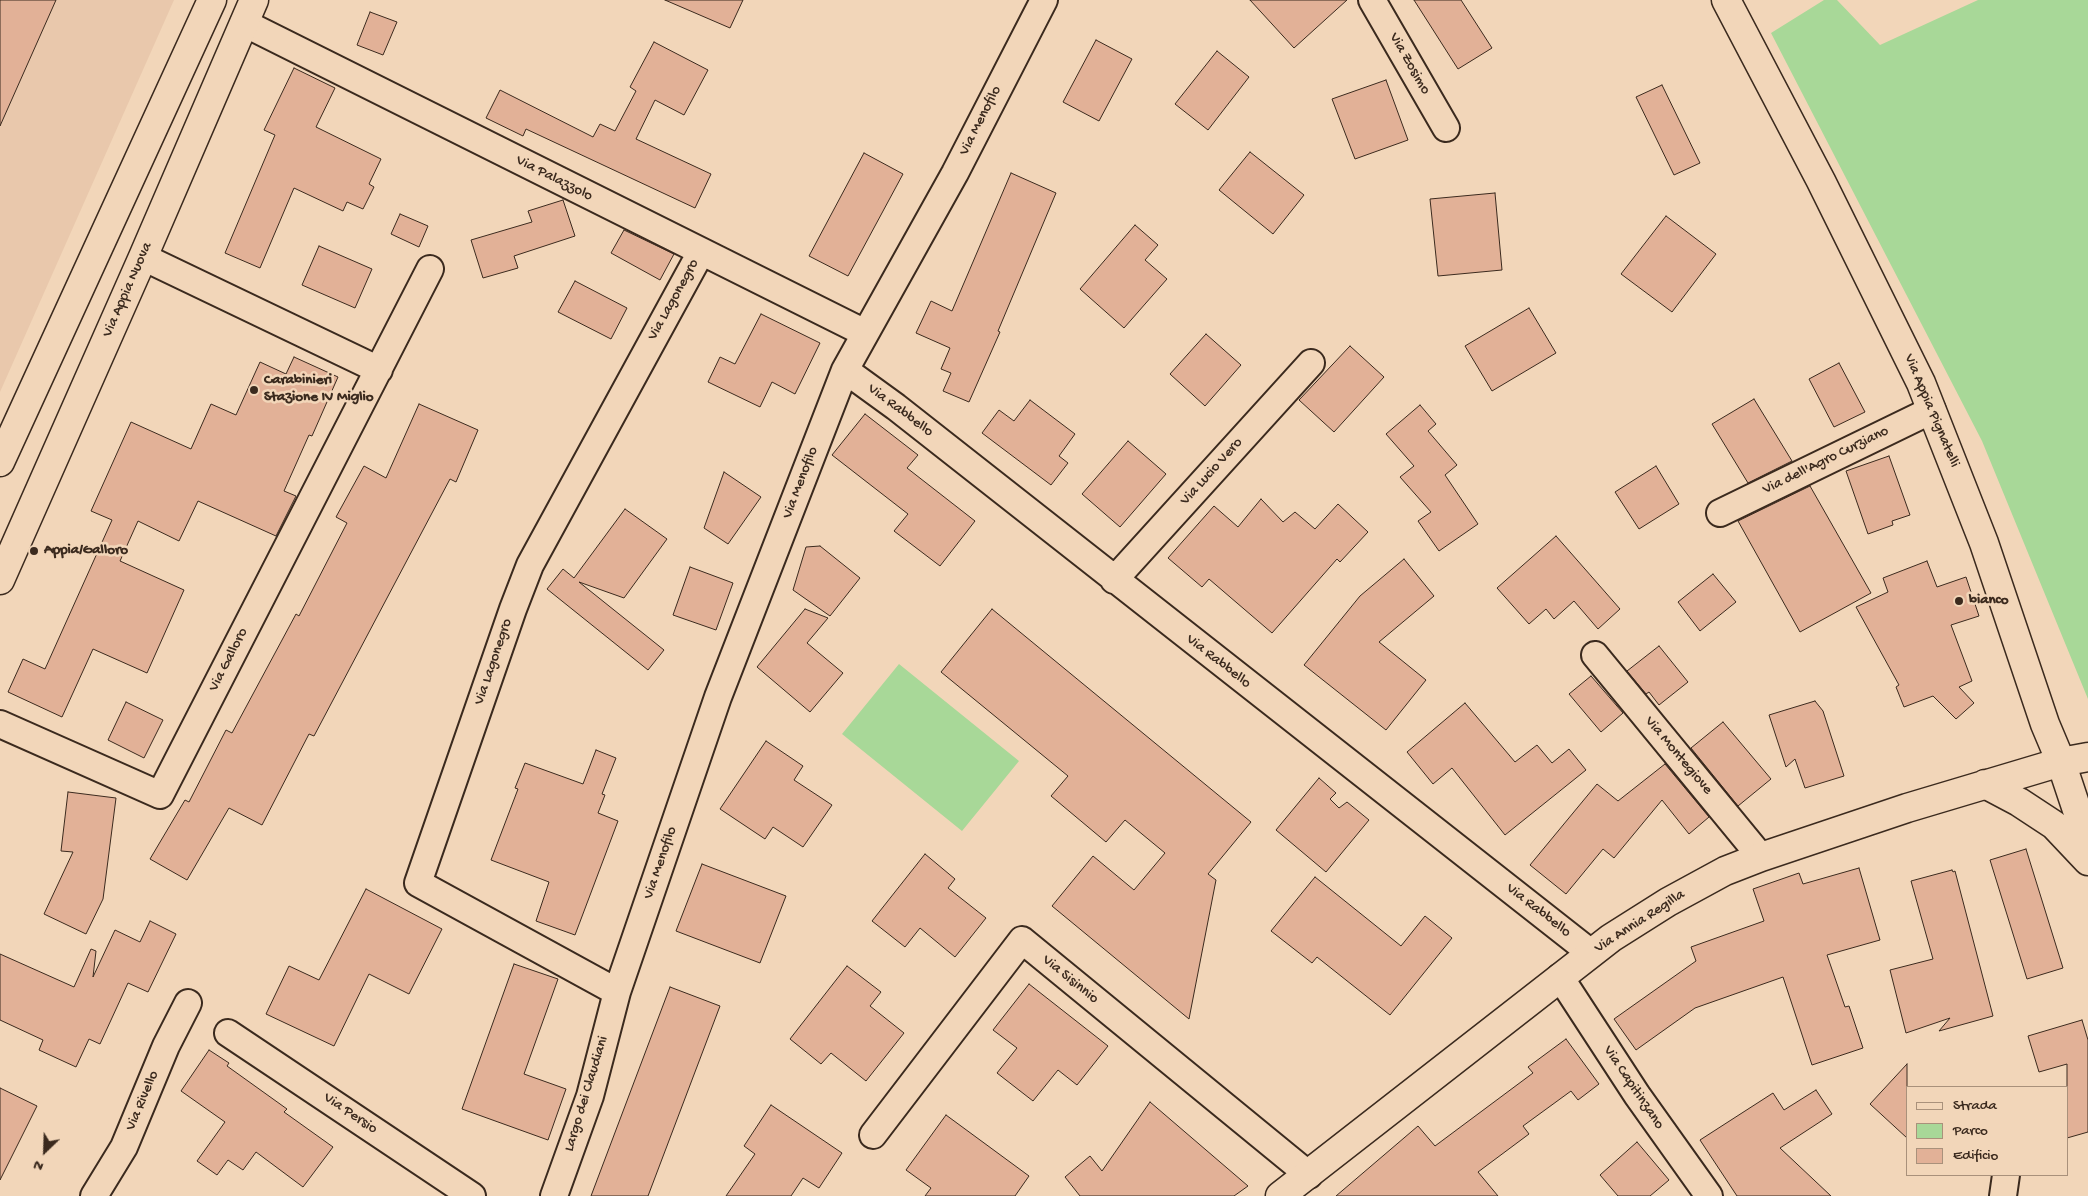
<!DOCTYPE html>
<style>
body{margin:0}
#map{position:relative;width:2088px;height:1196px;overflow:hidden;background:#f2d6b9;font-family:"Gochi Hand",sans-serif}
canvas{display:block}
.legend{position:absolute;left:1906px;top:1086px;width:162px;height:90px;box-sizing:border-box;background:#f2d6b9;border:1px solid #a9917b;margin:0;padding:6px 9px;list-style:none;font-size:15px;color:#3b2a1e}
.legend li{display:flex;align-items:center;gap:10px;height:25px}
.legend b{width:25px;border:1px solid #a9917b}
.north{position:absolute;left:20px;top:1126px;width:50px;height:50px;-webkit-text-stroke:4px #f2d6b9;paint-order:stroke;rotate:204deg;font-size:14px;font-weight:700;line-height:20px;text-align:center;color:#3b2a1e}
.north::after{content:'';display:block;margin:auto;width:18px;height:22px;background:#3b2a1e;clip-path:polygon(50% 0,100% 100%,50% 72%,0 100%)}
</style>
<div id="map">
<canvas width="2088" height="1196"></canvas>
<ul class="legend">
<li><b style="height:6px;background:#f2d6b9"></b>Strada</li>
<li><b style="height:14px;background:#a8d898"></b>Parco</li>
<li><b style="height:14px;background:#e2b197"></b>Edificio</li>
</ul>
<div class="north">N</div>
</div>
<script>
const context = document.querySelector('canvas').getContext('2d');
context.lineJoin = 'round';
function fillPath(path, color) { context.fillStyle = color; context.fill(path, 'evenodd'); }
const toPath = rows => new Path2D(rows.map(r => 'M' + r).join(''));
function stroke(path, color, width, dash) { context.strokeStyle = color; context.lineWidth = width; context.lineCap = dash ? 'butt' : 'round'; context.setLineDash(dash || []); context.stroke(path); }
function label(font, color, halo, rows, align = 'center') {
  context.font = font + ' "Gochi Hand",sans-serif'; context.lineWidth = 5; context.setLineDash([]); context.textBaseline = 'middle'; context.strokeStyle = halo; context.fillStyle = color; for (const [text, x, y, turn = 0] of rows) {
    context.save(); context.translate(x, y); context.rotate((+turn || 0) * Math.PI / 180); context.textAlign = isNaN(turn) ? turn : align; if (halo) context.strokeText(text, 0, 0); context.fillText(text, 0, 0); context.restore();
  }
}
const built = toPath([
 [0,0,174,0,0,392]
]);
const green = toPath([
 [1824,0,1837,0,1880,45,1978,0,2088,0,2088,699,1982,441,1771,33],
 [899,664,1019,761,962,831,842,734]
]);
const building = toPath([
 [0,0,56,0,0,126,0,0],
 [665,0,743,0,730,28,665,0],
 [1250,0,1347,0,1294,48,1250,0],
 [1414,0,1461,0,1492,48,1458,69,1414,0],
 [370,12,397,22,383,55,357,45,370,12],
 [1096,40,1132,59,1099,121,1063,102,1096,40],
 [654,42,708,70,684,115,655,100,636,139,711,174,695,208,526,129,523,136,486,118,500,90,593,137,600,124,615,131,636,91,630,87,654,42],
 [1217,51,1249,77,1208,130,1175,104,1217,51],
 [294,68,335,88,316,127,381,159,369,184,374,187,363,209,347,202,343,211,294,188,260,268,225,253,275,135,264,130,294,68],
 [1386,80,1408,140,1355,159,1332,99,1386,80],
 [1662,85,1700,163,1674,175,1636,97,1662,85],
 [1250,152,1304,195,1273,234,1219,190,1250,152],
 [864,153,903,174,848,276,809,256,864,153],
 [1011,173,1056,193,998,331,1000,332,969,402,943,391,951,373,941,369,950,348,916,333,931,301,952,311,1011,173],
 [1495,193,1502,270,1438,276,1430,199,1495,193],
 [563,200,575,236,514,256,518,268,483,278,471,240,532,222,528,211,563,200],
 [400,214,428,226,419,247,391,234,400,214],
 [1666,216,1716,254,1672,312,1621,274,1666,216],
 [1135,225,1158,245,1145,260,1167,279,1124,328,1080,289,1135,225],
 [624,230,674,254,660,280,611,253,624,230],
 [319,246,372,269,355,308,302,285,319,246],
 [575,281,627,308,611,339,558,312,575,281],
 [1529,308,1556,353,1492,391,1465,346,1529,308],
 [761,314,820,343,795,394,772,382,760,407,708,382,720,357,735,364,761,314],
 [1206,334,1241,365,1205,406,1170,374,1206,334],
 [1350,346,1384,377,1334,432,1299,400,1350,346],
 [294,357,338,377,312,436,309,435,284,491,296,496,276,536,198,501,179,541,138,521,120,561,184,590,147,673,93,649,62,717,8,692,23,659,45,669,112,520,91,511,131,422,191,449,211,404,236,415,260,362,286,374,294,357],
 [1839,363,1865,412,1834,427,1809,379,1839,363],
 [1754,399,1792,461,1748,483,1712,424,1754,399],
 [1030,400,1075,434,1059,456,1068,463,1051,485,982,433,999,410,1014,421,1030,400],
 [419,404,478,430,456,482,450,479,314,736,309,734,262,825,229,808,187,880,150,859,185,800,189,802,226,730,232,733,296,614,299,616,347,523,336,517,364,466,386,478,419,404],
 [1420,405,1436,424,1428,431,1457,465,1445,475,1478,524,1439,551,1418,521,1431,512,1400,477,1414,466,1386,434,1420,405],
 [865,414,918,455,907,468,975,521,940,566,894,531,908,514,832,455,865,414],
 [1128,441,1166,474,1120,527,1082,494,1128,441],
 [1889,456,1910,515,1892,521,1893,525,1868,534,1846,471,1889,456],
 [1656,466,1679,504,1639,529,1615,492,1656,466],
 [724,472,761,497,728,544,704,528,724,472],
 [1810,486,1871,593,1800,632,1738,521,1810,486],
 [1261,499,1283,522,1295,512,1315,529,1338,504,1368,532,1340,562,1337,559,1272,633,1209,579,1202,587,1168,558,1214,506,1238,527,1261,499],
 [625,509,667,539,624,598,579,582,664,650,648,670,547,589,563,569,574,578,625,509],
 [1556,536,1620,609,1598,629,1574,601,1554,619,1546,609,1529,624,1497,588,1556,536],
 [820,546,860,578,830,616,793,590,806,547,820,546],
 [1404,559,1434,596,1379,642,1426,680,1386,730,1304,665,1360,596,1404,559],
 [1927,561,1937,587,1966,577,1979,616,1951,625,1972,681,1959,687,1974,703,1956,719,1933,696,1904,707,1896,687,1899,685,1856,607,1888,592,1883,578,1927,561],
 [690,567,733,583,716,630,673,615,690,567],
 [1713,574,1736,602,1700,631,1678,602,1713,574],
 [805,609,828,618,807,643,843,673,810,712,757,667,805,609],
 [992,609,1251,822,1208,874,1216,880,1189,1019,1052,906,1093,856,1134,890,1165,853,1125,820,1106,842,1051,796,1068,776,941,672,992,609],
 [1659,646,1688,682,1659,705,1649,692,1646,694,1627,671,1659,646],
 [1591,676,1623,713,1601,732,1569,694,1591,676],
 [1815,701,1823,711,1844,776,1805,788,1795,759,1786,767,1769,715,1815,701],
 [126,702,163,720,144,758,108,740,126,702],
 [1465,703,1515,762,1537,745,1552,763,1569,749,1586,770,1505,835,1452,768,1433,784,1407,752,1465,703],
 [1723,722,1771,779,1738,806,1691,748,1723,722],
 [766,741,803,766,794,780,832,805,803,847,773,827,765,839,720,809,766,741],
 [596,750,616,758,602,794,605,795,598,813,618,821,575,935,536,921,549,882,491,860,518,789,515,788,525,763,583,784,596,750],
 [1665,764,1709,817,1689,834,1662,800,1614,858,1603,849,1566,894,1530,865,1597,784,1618,801,1665,764],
 [1319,778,1336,793,1330,799,1339,808,1347,802,1369,820,1326,872,1276,830,1319,778],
 [68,792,116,798,103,899,86,934,44,914,73,852,61,851,68,792],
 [2026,849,2063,968,2027,979,1990,860,2026,849],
 [925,854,955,879,948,888,986,918,955,957,920,928,905,947,872,921,925,854],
 [702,864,786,896,760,963,676,931,702,864],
 [1859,868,1880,940,1827,955,1845,1007,1849,1006,1863,1048,1812,1065,1783,977,1695,1008,1636,1050,1614,1019,1696,961,1691,947,1764,921,1753,889,1799,873,1803,884,1859,868],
 [1952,870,1953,872,1955,871,1993,1016,1939,1031,1950,1018,1906,1033,1890,970,1933,959,1911,881,1952,870],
 [1315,877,1401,946,1425,916,1452,938,1390,1015,1317,957,1312,963,1271,931,1315,877],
 [366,889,442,929,409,994,369,974,334,1046,266,1014,289,966,319,980,366,889],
 [150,921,176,934,148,992,128,983,100,1044,89,1039,76,1067,39,1050,43,1040,0,1020,0,954,74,987,91,949,96,951,93,977,115,930,140,942,150,921],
 [514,964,558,979,524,1074,566,1089,548,1140,462,1109,514,964],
 [847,966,881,992,870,1006,904,1033,866,1081,831,1053,821,1064,790,1039,847,966],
 [1029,984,1108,1046,1077,1085,1058,1070,1033,1101,997,1073,1017,1048,993,1030,1029,984],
 [670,987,720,1006,648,1196,591,1196,670,987],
 [2082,1020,2088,1040,2088,1132,2067,1138,2067,1064,2039,1072,2028,1036,2082,1020],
 [1566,1039,1599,1084,1578,1100,1571,1091,1523,1126,1529,1134,1478,1172,1498,1196,1336,1196,1418,1126,1435,1146,1533,1073,1528,1067,1566,1039],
 [209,1050,229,1063,227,1066,287,1109,284,1112,333,1147,303,1187,256,1152,243,1170,228,1160,217,1175,197,1161,225,1122,181,1091,209,1050],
 [1907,1064,1907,1138,1870,1104,1907,1064],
 [0,1088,37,1106,0,1180,0,1088],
 [1816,1090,1832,1114,1780,1148,1831,1196,1737,1196,1700,1140,1773,1093,1784,1110,1816,1090],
 [1150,1102,1248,1186,1234,1196,1080,1196,1065,1177,1090,1156,1102,1171,1150,1102],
 [771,1105,842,1153,819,1188,803,1178,791,1196,726,1196,755,1154,744,1146,771,1105],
 [946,1115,1029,1176,1015,1196,925,1196,931,1188,906,1170,946,1115],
 [1637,1142,1669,1180,1650,1196,1618,1196,1600,1175,1637,1142]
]);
const minor = toPath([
 [1372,0,1446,128],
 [244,23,865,333],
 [143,257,379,370],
 [845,370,896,407,1591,953],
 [1720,513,1932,410],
 [1114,580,1311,363],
 [1595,655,1761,857],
 [0,724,160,795,430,269],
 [1560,977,1637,1095,1709,1196],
 [617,992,418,883,513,609,530,565,701,252],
 [228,1033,472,1196],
 [873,1135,1022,940,1309,1175],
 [94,1196,124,1147,166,1046,188,1003],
 [554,1196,590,1096,617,992,718,697,845,370,955,173,1044,0],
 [2003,1196,2006,1175]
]);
const tertiary = toPath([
 [1985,784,2019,802,2054,825,2088,861],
 [1280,1196,1611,938,1668,902,1725,871,1761,857,1907,808,2061,762,2088,843]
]);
const secondary = toPath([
 [1726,0,1821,181,1921,383,1984,543,2045,724,2061,762,2088,757]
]);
const primary = toPath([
 [0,462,212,0],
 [0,580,143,257,254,0]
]);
const markers = [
 [254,390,5,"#3b2a1e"],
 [34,551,5,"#3b2a1e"],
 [1959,601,5,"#3b2a1e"]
];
const streetNames = [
 ["Via Zosimo",1409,64,60],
 ["Via Menofilo",981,121,-63],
 ["Via Palazzolo",554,179,27],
 ["Via Appia Nuova",128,290,-66],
 ["Via Lagonegro",674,300,-61],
 ["Via Rabbello",900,411,37],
 ["Via Appia Pignatelli",1931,411,67],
 ["Via dell'Agro Curziano",1826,461,-26],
 ["Via Lucio Vero",1212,472,-48],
 ["Via Menofilo",801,483,-69],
 ["Via Galloro",229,660,-63],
 ["Via Lagonegro",494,662,-71],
 ["Via Rabbello",1218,662,38],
 ["Via Montegiove",1678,756,50],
 ["Via Menofilo",661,863,-71],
 ["Via Rabbello",1538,911,38],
 ["Via Annia Regilla",1640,922,-33],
 ["Via Sisinnio",1070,980,39],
 ["Via Capitinzano",1633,1088,56],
 ["Largo dei Claudiani",587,1094,-73],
 ["Via Rivello",143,1101,-67],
 ["Via Persio",350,1114,34]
];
const poiNames = [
 ["Carabinieri",264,381],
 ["Stazione IV Miglio",264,398],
 ["Appia/Galloro",44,551],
 ["bianco",1969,601]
];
fillPath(built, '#e9c8ac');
fillPath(green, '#a8d898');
fillPath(building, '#e2b197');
stroke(building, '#3b2a1e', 1);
stroke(minor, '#3b2a1e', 30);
stroke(tertiary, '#3b2a1e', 31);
stroke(secondary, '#3b2a1e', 31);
stroke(primary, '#3b2a1e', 31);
stroke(minor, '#f2d6b9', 26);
stroke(tertiary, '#f2d6b9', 28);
stroke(secondary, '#f2d6b9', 28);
stroke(primary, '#f2d6b9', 28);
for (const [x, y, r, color] of markers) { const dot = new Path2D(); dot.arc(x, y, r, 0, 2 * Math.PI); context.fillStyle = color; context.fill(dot); stroke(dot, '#f2d6b9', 2); }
label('15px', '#3b2a1e', '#f2d6b9', streetNames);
label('bold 15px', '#3b2a1e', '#f2d6b9', poiNames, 'left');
</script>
